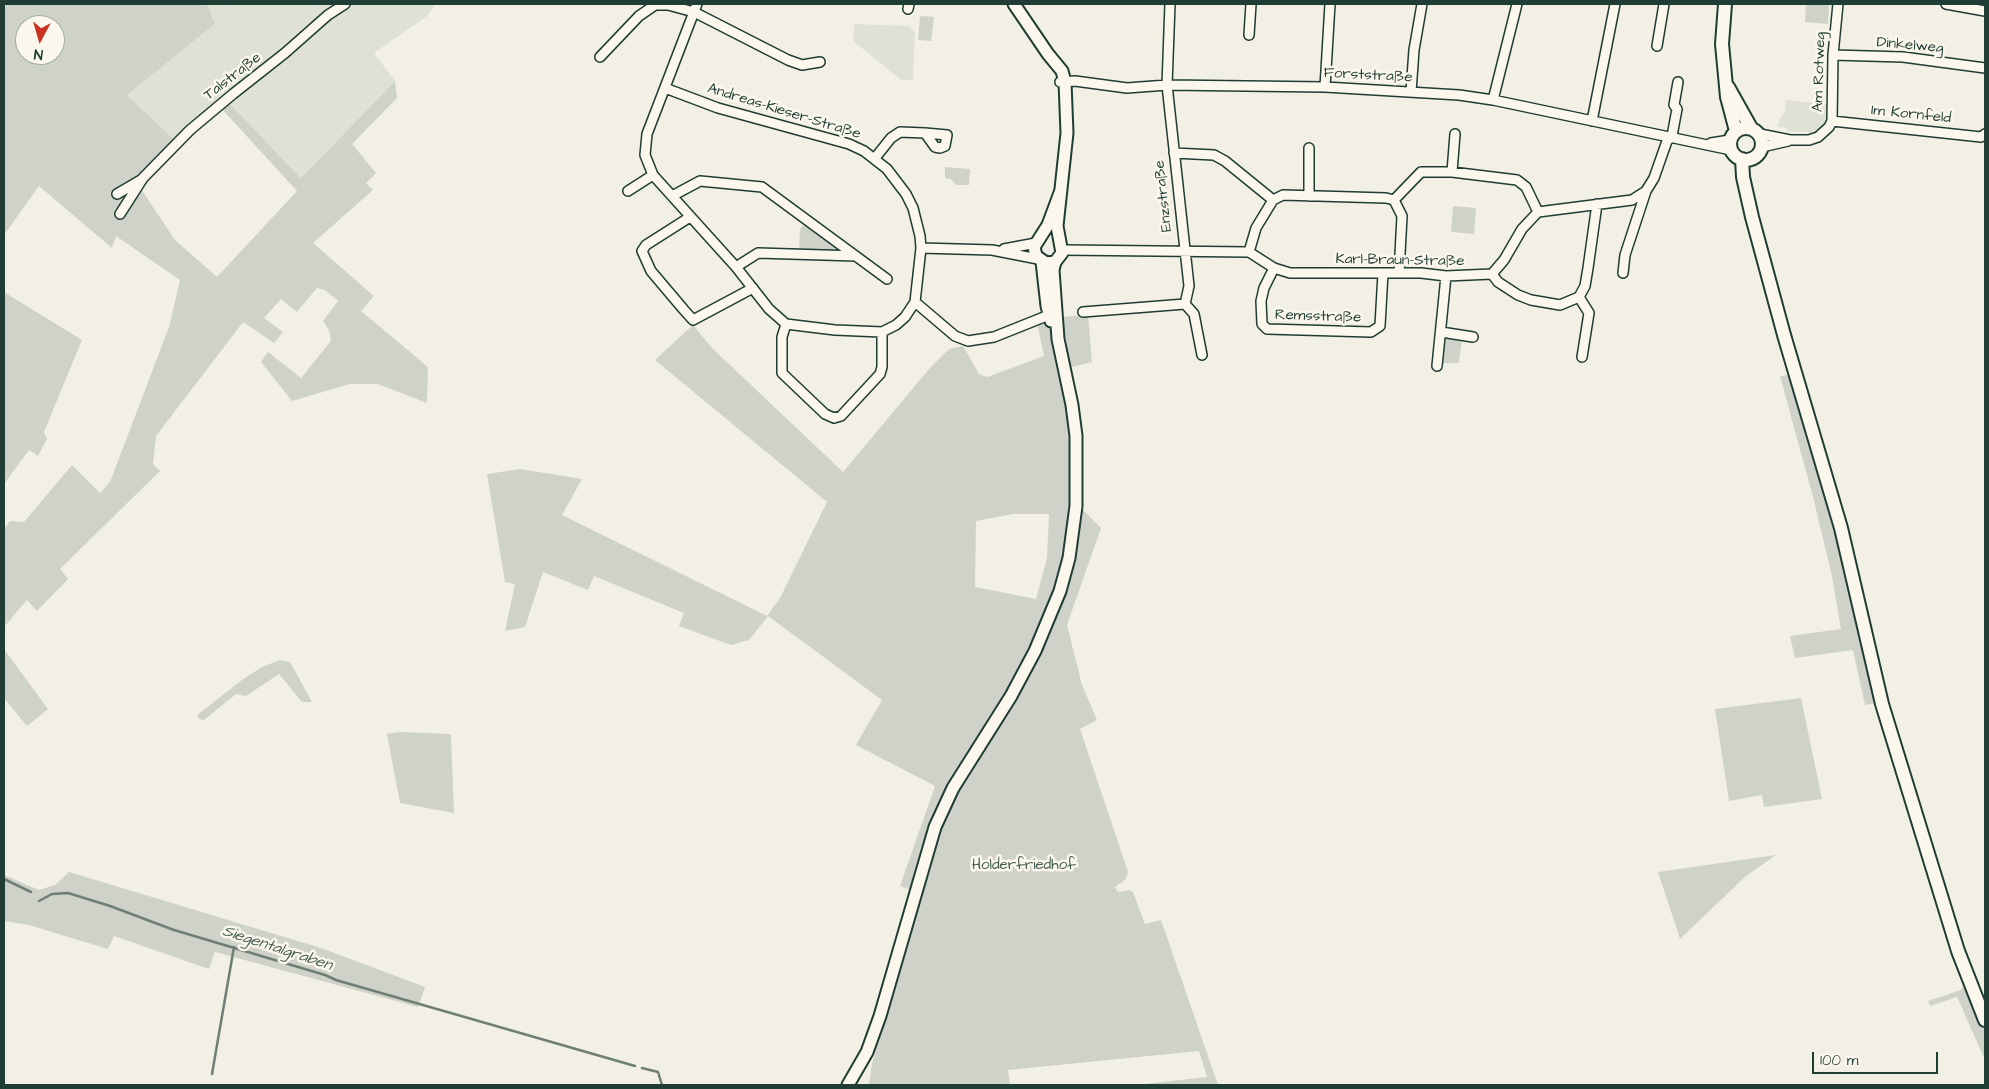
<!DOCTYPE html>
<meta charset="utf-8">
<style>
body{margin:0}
#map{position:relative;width:1989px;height:1089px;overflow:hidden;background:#f2f0e5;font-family:"Architects Daughter",sans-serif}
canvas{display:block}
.frame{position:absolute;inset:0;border:5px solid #1f3d34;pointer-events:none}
.north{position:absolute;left:15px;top:15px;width:50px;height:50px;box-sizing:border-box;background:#fbf7ec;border:1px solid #a3ada2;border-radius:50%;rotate:186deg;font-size:14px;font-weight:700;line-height:20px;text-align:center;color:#1f3d34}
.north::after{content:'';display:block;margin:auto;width:18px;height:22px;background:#c8321e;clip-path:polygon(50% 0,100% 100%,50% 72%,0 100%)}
.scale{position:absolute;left:1812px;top:1052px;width:126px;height:22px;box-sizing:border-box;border:2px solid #1f3d34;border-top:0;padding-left:6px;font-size:15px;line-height:18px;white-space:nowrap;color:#1f3d34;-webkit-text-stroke:4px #fbf7ec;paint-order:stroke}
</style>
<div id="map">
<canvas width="1989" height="1089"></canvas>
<div class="frame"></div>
<div class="north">N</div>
<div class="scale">100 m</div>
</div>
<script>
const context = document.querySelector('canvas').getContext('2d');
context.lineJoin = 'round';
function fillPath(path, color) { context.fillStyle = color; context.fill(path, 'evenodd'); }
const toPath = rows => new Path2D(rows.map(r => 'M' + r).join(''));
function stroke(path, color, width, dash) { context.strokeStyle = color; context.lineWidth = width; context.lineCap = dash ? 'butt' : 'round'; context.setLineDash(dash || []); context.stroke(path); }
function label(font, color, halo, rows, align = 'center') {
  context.font = font + ' "Architects Daughter",sans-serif'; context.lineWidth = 5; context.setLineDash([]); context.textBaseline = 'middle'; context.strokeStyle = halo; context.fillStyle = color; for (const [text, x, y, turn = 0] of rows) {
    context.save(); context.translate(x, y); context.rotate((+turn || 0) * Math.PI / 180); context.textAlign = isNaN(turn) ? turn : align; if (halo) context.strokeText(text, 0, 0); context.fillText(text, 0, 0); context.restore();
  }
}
const built = toPath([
 [207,4,436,4,426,17,374,53,395,81,301,178,228,102,180,145,127,95,215,24],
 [854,24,909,26,915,32,913,80,901,80,853,41],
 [1786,100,1827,104,1826,121,1815,133,1787,131,1787,128,1778,127,1779,120,1785,111]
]);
const green = toPath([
 [4,4,207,4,215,24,127,95,180,145,141,189,175,240,217,277,297,191,221,108,228,102,301,178,395,81,397,98,352,144,376,173,366,183,373,190,313,243,374,296,361,311,428,367,427,403,378,384,350,384,292,401,261,362,268,352,301,378,331,341,329,330,323,321,338,301,325,290,317,288,297,312,281,299,264,318,283,332,274,343,243,322,156,436,153,464,160,471,60,569,68,579,37,611,27,600,4,627,4,529,10,521,24,522,72,465,100,493,110,482,169,327,180,280,116,236,112,248,39,186,4,235],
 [25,25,55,25,55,55,25,55],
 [1806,4,1829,4,1828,24,1805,22],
 [920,16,934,17,931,41,918,40],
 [945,167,970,169,969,185,956,185,951,179,945,178],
 [1453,206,1476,208,1474,234,1451,232],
 [805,223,834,244,835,249,832,253,799,251,800,229],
 [4,292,82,340,44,432,47,439,38,456,29,450,4,484],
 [1088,315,1092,362,1069,368,1079,506,1101,528,1067,625,1082,685,1097,720,1080,729,1128,872,1126,879,1115,887,1118,892,1129,890,1133,892,1145,924,1161,920,1218,1085,1136,1085,1207,1077,1199,1051,1008,1070,1010,1085,869,1085,872,1064,918,893,900,886,935,786,856,745,882,700,768,616,749,640,731,645,679,626,684,613,594,576,588,590,543,572,525,627,505,631,515,584,505,582,487,474,520,469,582,479,562,515,767,616,780,598,827,502,655,360,693,325,712,348,843,472,929,369,949,349,963,346,979,374,987,377,1044,356,1037,322,1045,318],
 [1013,514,1049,514,1047,558,1036,599,975,587,976,521],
 [1445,336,1462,339,1459,363,1441,363,1443,339],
 [1800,374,1877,703,1865,705,1853,650,1795,658,1790,636,1841,629,1832,576,1813,497,1780,376],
 [4,649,48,709,27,726,4,698],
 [280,660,290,662,312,702,302,702,279,674,246,696,236,694,204,720,199,719,197,715,242,680,262,667],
 [1801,698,1822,799,1764,807,1762,795,1729,801,1715,709],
 [400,732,451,734,454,813,400,803,387,734],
 [1776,855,1746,876,1680,939,1658,872],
 [69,872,321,948,425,987,421,999,418,1007,215,952,209,969,114,936,108,949,29,925,4,921,4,875,39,890,55,885],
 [1965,983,1985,1011,1985,1060,1957,997,1930,1006,1928,1001,1961,990]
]);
const stream = toPath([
 [4,879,31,892],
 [39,901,52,894,68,893,110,906,174,930,325,975,336,980,635,1066],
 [642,1068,658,1072,662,1085],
 [212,1074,234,947]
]);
const minor = toPath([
 [1170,4,1167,85,1189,286,1185,304],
 [1946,4,1985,11],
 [908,9,909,4],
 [1249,35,1251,4],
 [1657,46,1664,4],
 [1833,55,1903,57,1985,68],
 [600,57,639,16,655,5,668,5,694,12,788,60,802,65,820,62],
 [1060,82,1075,81,1127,88,1167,85,1325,87,1459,95,1493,100,1731,150],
 [1325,87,1330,4],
 [665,88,718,108,849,144,864,151,887,169,906,194,913,208,920,236,921,248,915,302,905,317,896,325,882,332,835,330,786,324,769,309,736,267,653,175,645,155,647,134,697,4],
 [1411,92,1414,50,1422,4],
 [1493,100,1517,4],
 [1592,121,1615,4],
 [1832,121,1981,137,1985,134],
 [1760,134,1790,140,1809,140,1818,137,1829,127,1832,121,1833,55,1838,4],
 [1672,136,1677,109,1674,105,1678,82],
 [1711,143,1730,140],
 [1762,147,1788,141],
 [1174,153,1214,155,1225,161,1273,200],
 [875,158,891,138,900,132,925,133,935,147,940,148,945,146,947,135,925,133],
 [1452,172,1455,134],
 [628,191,653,175],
 [117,194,141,180],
 [672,196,700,181,762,187,887,279],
 [1309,196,1309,148],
 [1394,200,1421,172,1452,172,1517,180,1526,187,1538,212],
 [120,214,143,178,190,130,233,94,285,53,328,15,345,4],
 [690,217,646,245,642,251,651,271,684,310,693,320,753,288],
 [921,248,992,250,1038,259],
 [1004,249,1036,243],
 [1063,250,1249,252,1274,268,1290,273,1421,273,1446,276,1492,274,1504,260,1522,229,1538,212,1632,200,1646,191,1654,178,1667,141,1672,136],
 [1249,252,1256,228,1273,200,1283,195,1386,198,1394,200,1402,216,1399,273],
 [736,267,758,253,856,256],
 [1274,268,1264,288,1261,301,1262,324,1267,329,1371,332,1380,326,1383,273],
 [1623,273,1625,255,1646,191],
 [1492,274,1498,282,1518,295,1531,300,1560,305,1579,297,1585,286,1588,268,1597,204],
 [1579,297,1589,313,1582,357],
 [915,302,955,336,968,341,994,337,1049,315],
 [1185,304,1194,314,1202,355],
 [1083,312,1185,304],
 [786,324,782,337,782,373,825,414,834,418,841,416,880,374,882,367,882,332],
 [1441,332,1473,337],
 [1437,366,1446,276]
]);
const tertiary = toPath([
 [1014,4,1048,54,1062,71,1065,82,1067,133,1057,226,1062,253,1055,262,1046,263,1036,256,1034,247,1048,225,1061,190],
 [1042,262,1047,306,1051,321],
 [848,1085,867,1052,880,1016,935,827,953,788,1011,696,1035,651,1060,591,1069,558,1076,506,1076,436,1072,405,1058,339,1053,270,1055,262]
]);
const secondary = toPath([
 [1725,4,1722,44,1727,97,1736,131],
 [1728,87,1751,128],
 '1730 144a16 16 0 1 1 32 0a16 16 0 1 1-32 0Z',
 [1742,159,1743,177,1752,217,1784,335,1841,528,1882,704,1958,951,1985,1020]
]);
const streetNames = [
 ["Dinkelweg",1910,46,5],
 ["Am Rotweg",1820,72,-88],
 ["Forststraße",1368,76,3],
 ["Talstraße",233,77,-38],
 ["Andreas-Kieser-Straße",784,112,17],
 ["Im Kornfeld",1911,115,6],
 ["Enzstraße",1164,196,-96],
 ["Karl-Braun-Straße",1400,261,1],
 ["Remsstraße",1318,317,2]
];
const parkNames = [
 ["Holderfriedhof",1024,866]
];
const waterNames = [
 ["Siegentalgraben",277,949,18]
];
fillPath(built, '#e0e1d6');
fillPath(green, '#cfd2c8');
stroke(stream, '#6e7f75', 2.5);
stroke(minor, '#1f3d34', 12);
stroke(tertiary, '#1f3d34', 15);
stroke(secondary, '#1f3d34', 16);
stroke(minor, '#fbf7ec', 9);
stroke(tertiary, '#fbf7ec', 11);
stroke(secondary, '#fbf7ec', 12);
label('15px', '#1f3d34', '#fbf7ec', streetNames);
label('15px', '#425b52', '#fbf7ec', parkNames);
label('italic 16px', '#465e55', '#fbf7ec', waterNames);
</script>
